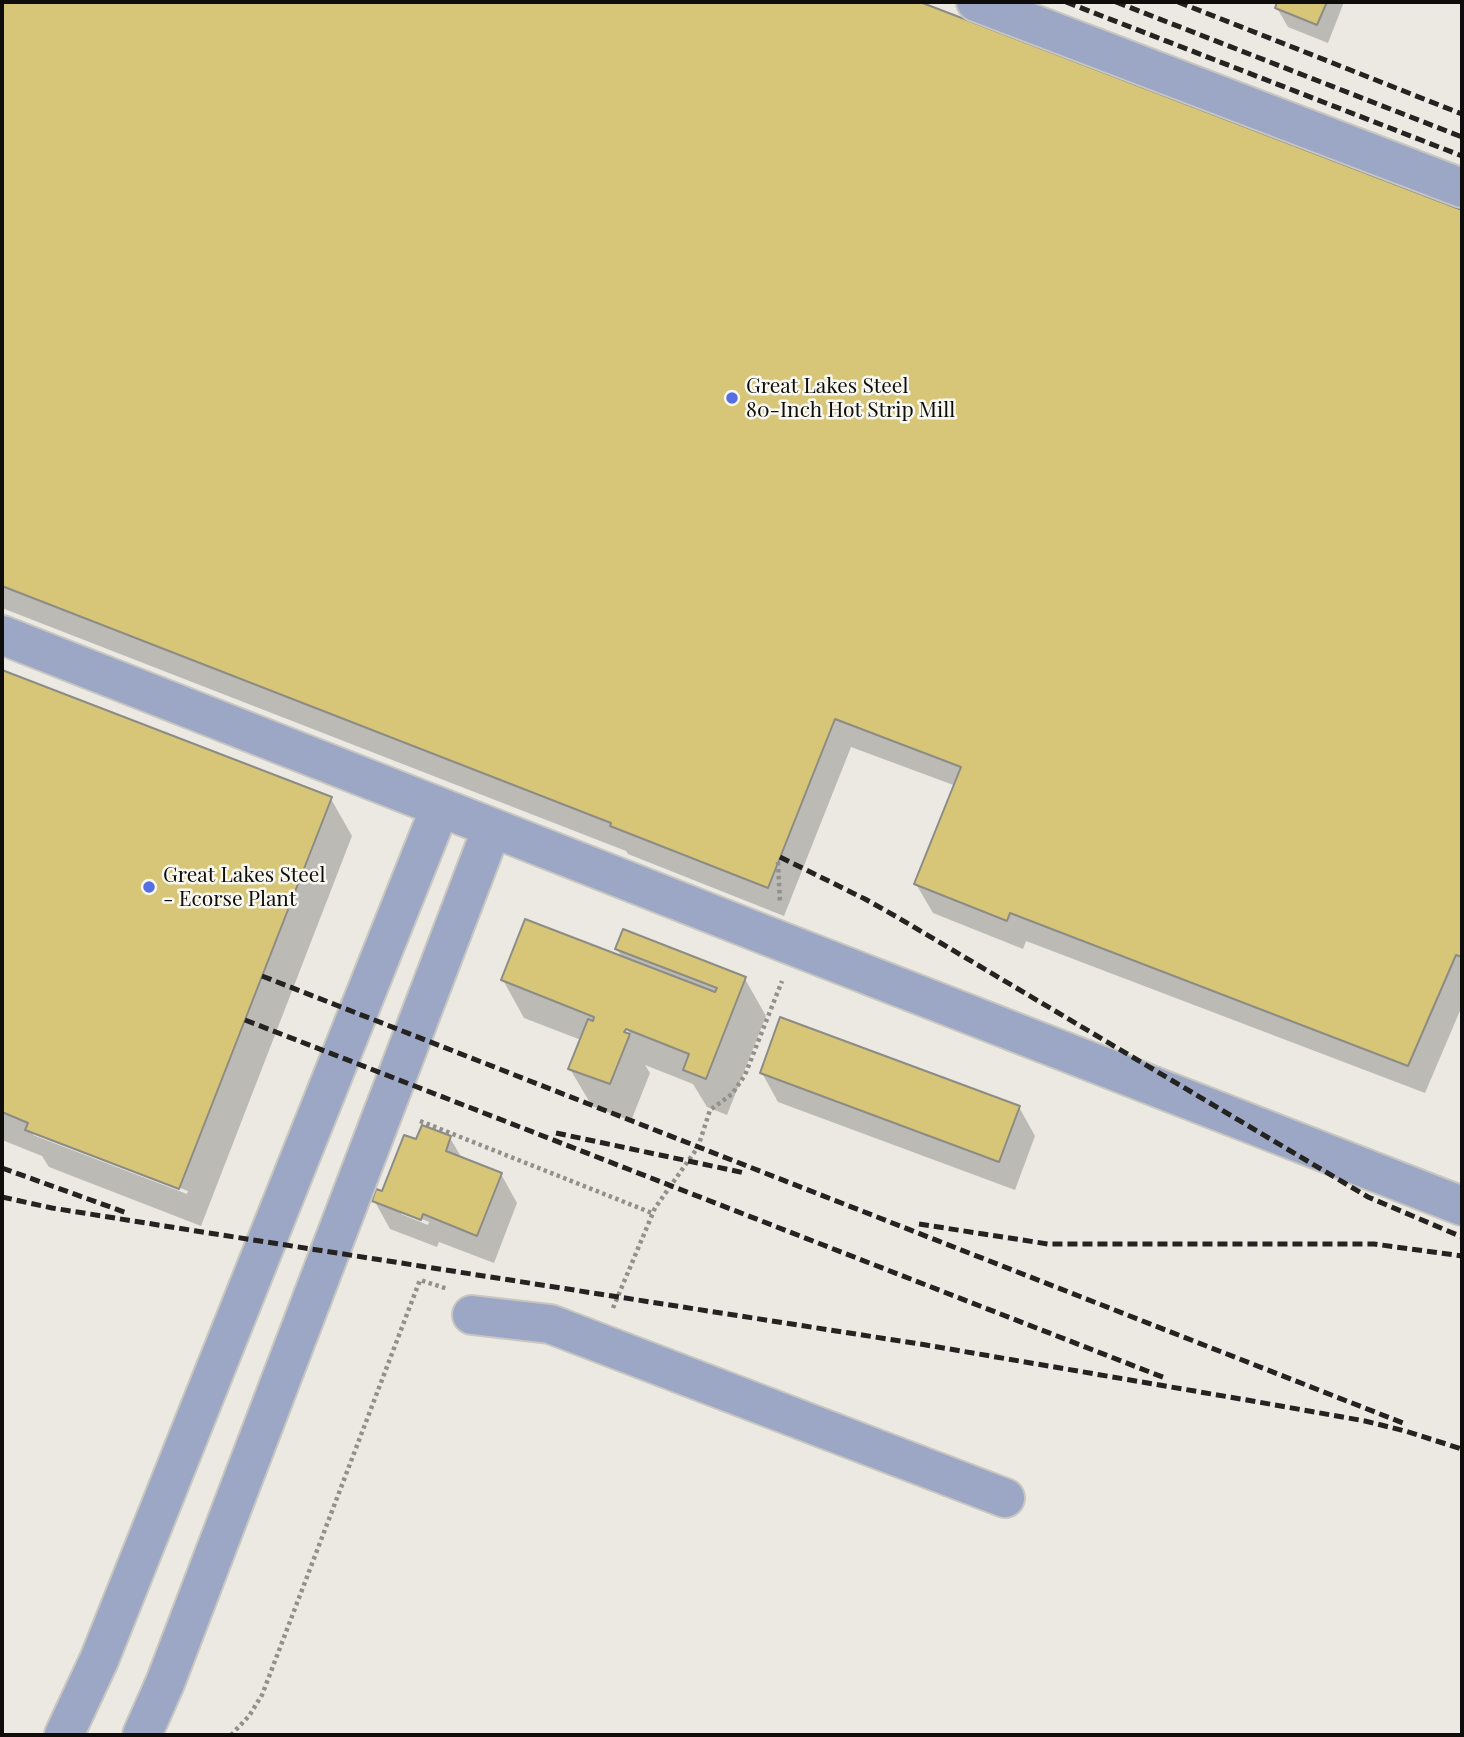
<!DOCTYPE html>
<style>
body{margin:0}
#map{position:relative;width:1464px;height:1737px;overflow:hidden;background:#ebe9e2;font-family:"Playfair Display",serif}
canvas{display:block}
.frame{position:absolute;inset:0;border:4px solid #0e0d0b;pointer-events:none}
</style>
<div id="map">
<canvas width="1464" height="1737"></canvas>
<div class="frame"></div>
</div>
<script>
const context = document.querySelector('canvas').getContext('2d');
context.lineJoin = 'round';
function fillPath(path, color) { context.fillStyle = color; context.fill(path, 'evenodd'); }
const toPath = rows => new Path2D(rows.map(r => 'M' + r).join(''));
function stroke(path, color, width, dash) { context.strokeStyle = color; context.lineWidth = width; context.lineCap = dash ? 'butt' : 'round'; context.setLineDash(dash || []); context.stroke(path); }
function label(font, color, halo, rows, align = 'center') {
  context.font = font + ' "Playfair Display",serif'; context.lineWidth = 5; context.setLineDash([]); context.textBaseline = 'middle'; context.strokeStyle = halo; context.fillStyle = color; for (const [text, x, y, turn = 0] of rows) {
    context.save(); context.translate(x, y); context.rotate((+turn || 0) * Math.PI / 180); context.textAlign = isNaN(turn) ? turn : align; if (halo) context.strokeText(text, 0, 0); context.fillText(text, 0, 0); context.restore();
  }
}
const shadow = toPath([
 [2,2,915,2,1462,212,1462,1006,1425,1093,1026,941,1023,949,933,913,916,884,956,786,851,747,784,916,628,854,626,851,2,608],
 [1279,2,1344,2,1328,43,1288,27,1277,8],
 [2,672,331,799,352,836,201,1226,49,1167,42,1156,2,1140],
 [33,1131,188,1191,187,1194,33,1135],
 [617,949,745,979,766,1016,727,1115,707,1107,693,1084,645,1065,650,1073,631,1121,592,1106,570,1069,581,1040,524,1018,503,980,623,959],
 [623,1021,631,1036,627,1036,620,1023],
 [762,1073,1019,1107,1035,1136,1015,1190,778,1102],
 [450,1138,463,1160,501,1174,517,1203,494,1263,439,1242,437,1247,390,1229,374,1200,383,1194,416,1142],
 [401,1210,429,1222,428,1225,401,1214]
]);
const building = toPath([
 [2,2,920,2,1462,210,1462,957,1456,955,1408,1066,1010,913,1007,921,914,884,961,767,835,719,768,888,610,826,611,823,2,586,2,2],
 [1277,2,1327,2,1317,25,1275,8,1277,2],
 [2,670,332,797,179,1189,25,1130,28,1123,2,1112,2,670],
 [525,919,715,992,717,988,615,949,623,929,746,977,706,1079,683,1070,689,1054,626,1029,624,1032,630,1034,610,1084,568,1069,588,1019,593,1021,594,1017,501,980,525,919],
 [780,1017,1020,1106,999,1162,760,1073,780,1017],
 [422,1125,451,1136,446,1151,502,1173,477,1236,423,1214,421,1220,372,1201,376,1189,382,1191,404,1135,416,1139,422,1125]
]);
const path = toPath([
 [778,862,780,903],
 [420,1121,652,1213],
 [613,1308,655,1208,698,1147,710,1110,732,1094,745,1075,782,981],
 [231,1735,249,1716,262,1695,420,1280,448,1289]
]);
const minor = toPath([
 [976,2,1462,188],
 [2,635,783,942,1462,1206],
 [472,1315,550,1324,1005,1498],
 [64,1735,99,1660,440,808],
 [142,1735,165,1683,492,828]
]);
const rail = toPath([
 [1066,2,1462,156],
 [1116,2,1462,137],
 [1178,2,1462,114],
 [780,857,865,899,897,917,1368,1197,1462,1237],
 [262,976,1403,1423],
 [245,1020,1165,1378],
 [556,1133,745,1173],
 [2,1168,127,1213],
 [2,1197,52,1208,196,1231,926,1345,1241,1399,1365,1421,1405,1431,1462,1449],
 [919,1224,1048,1244,1374,1244,1462,1256]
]);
const markers = [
 [732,398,7,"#546fe4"],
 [149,887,7,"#546fe4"]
];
const poiNames = [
 ["Great Lakes Steel",746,386],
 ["80-Inch Hot Strip Mill",746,410],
 ["Great Lakes Steel",163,875],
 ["- Ecorse Plant",163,899]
];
fillPath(shadow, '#0003');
fillPath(building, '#d7c677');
stroke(building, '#8c8b85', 2);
stroke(minor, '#c8c6c0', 42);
stroke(path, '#92908b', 4.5, [3.5, 3.5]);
stroke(minor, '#9ca7c5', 38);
stroke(rail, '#242321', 5, [10, 5]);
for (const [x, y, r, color] of markers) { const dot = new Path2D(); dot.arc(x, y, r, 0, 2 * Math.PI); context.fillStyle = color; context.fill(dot); stroke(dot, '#f8f7f0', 2.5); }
label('21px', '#0e0d0b', '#f8f7f0', poiNames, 'left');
</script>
